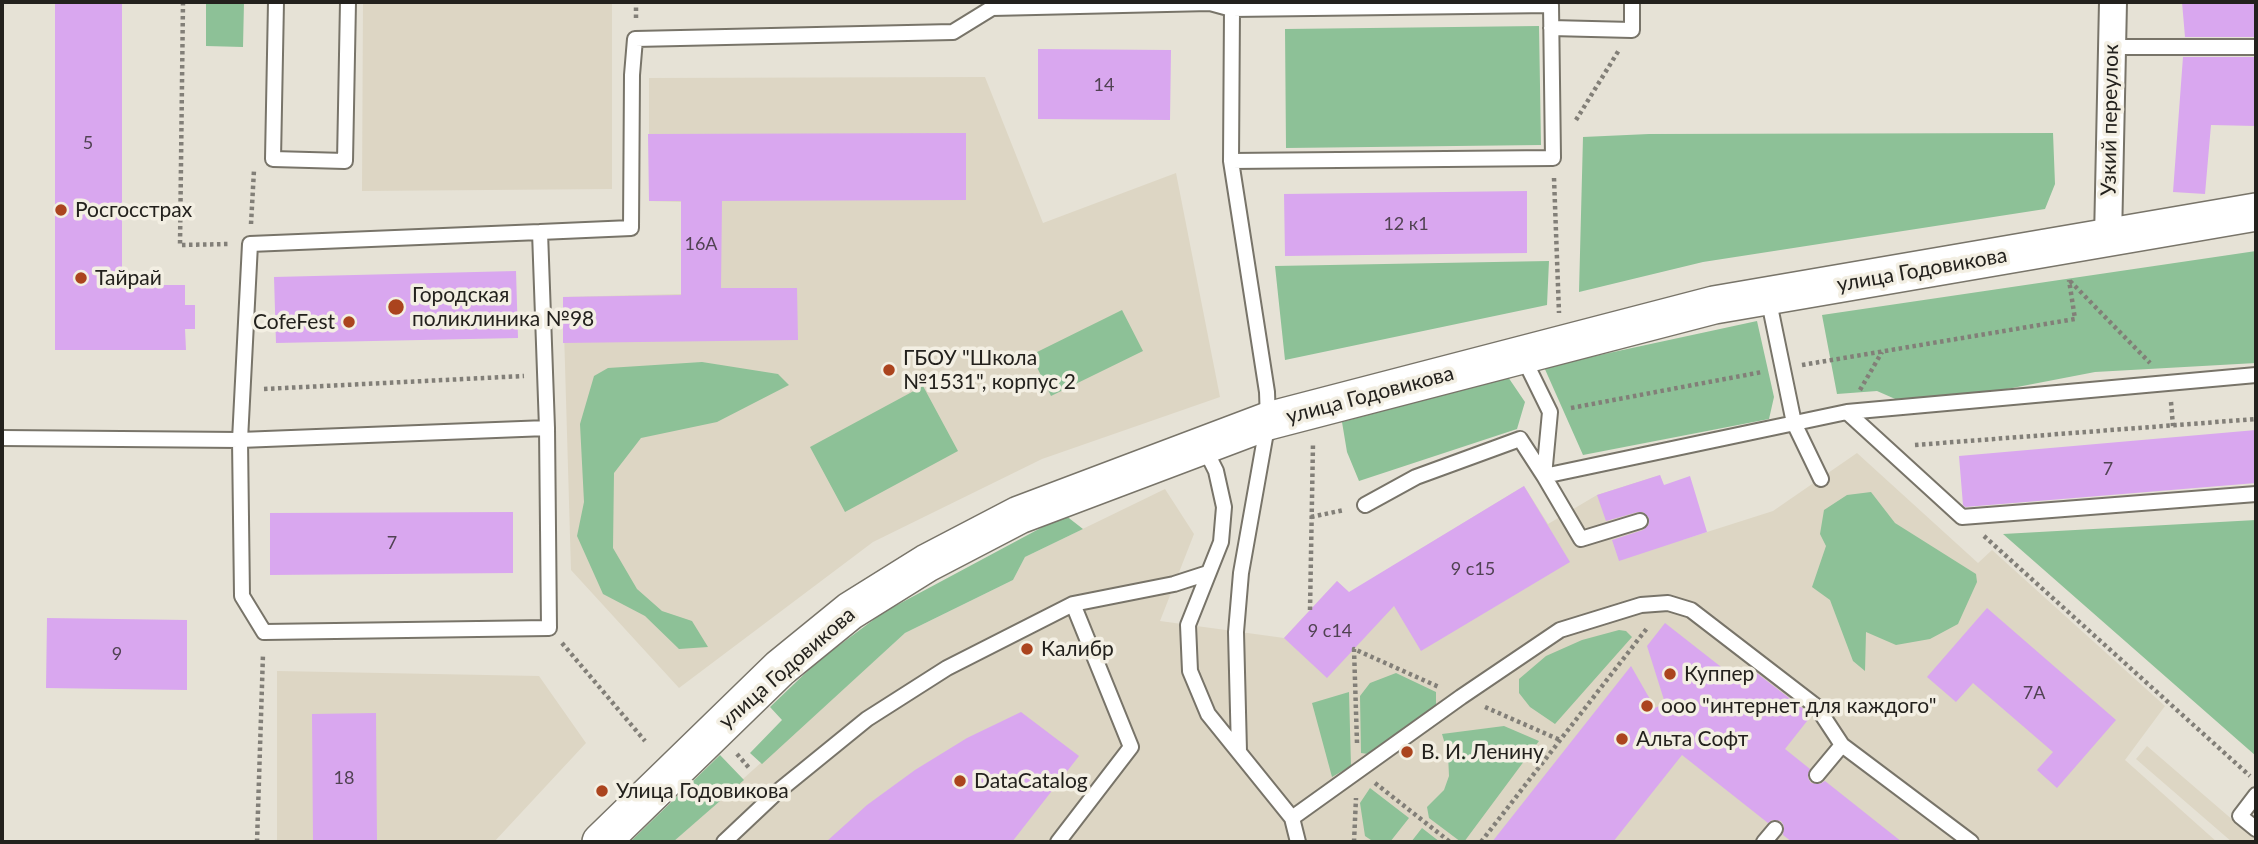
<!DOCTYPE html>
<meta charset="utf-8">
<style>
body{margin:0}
#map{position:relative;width:2258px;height:844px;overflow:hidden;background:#e6e2d6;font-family:Lato,sans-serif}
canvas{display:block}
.frame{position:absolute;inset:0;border:4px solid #23211d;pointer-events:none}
</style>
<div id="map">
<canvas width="2258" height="844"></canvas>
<div class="frame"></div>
</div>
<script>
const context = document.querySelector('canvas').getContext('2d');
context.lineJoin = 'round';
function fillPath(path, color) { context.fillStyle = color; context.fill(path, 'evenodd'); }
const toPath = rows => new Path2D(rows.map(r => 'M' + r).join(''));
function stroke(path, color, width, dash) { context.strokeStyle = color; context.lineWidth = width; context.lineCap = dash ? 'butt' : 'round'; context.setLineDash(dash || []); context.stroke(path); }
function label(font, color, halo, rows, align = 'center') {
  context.font = font + ' Lato,sans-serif'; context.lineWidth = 7; context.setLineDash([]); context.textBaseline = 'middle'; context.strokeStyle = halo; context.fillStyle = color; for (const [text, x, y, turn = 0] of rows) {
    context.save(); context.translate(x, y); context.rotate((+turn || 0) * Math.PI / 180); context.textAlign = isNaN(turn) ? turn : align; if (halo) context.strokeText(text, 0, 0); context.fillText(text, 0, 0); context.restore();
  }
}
const built = toPath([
 [363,2,612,2,612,189,362,191],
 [985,77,1043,223,1176,173,1220,397,1042,459,873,542,679,688,571,570,563,297,681,294,681,202,649,201,649,78],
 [1857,453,1978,563,1992,550,2165,706,2125,760,2217,842,673,842,905,633,1013,580,1025,557,1165,489,1194,534,1160,621,1284,638,1337,581,1358,601,1382,588,1376,576,1524,486,1548,524,1597,495,1660,475,1682,540,1773,511],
 [277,671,539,676,586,743,494,842,277,842],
 [2147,746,2256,840,2256,842,2232,842,2136,759]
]);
const green = toPath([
 [206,2,244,2,243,47,206,46],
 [1539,26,1541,145,1286,148,1285,29],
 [2053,133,2055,184,2045,209,1703,262,1579,292,1583,137,1649,134],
 [2256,251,2256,363,2095,372,1924,405,1909,405,1877,391,1837,394,1822,315],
 [1549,261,1547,305,1285,360,1275,266],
 [1122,310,1143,351,1051,396,1031,355],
 [1757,321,1774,397,1769,419,1583,455,1544,367],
 [702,362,778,374,789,385,717,422,641,438,614,473,613,548,637,589,662,611,692,621,708,647,679,649,645,616,603,594,577,536,584,502,580,424,594,376,608,368],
 [1508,377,1525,402,1517,429,1359,481,1347,452,1342,422],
 [923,386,958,451,845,512,810,447],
 [1871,492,1895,523,1976,574,1977,582,1958,624,1930,639,1896,645,1866,632,1865,671,1853,661,1830,600,1812,587,1826,546,1820,534,1824,510,1847,495],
 [1065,515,1083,529,1025,557,1013,580,905,633,762,764,750,753,782,720,770,707,818,661,884,612],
 [2256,520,2256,756,2003,534],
 [1619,630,1626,631,1632,637,1555,724,1530,707,1519,693,1519,679,1546,656,1582,640],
 [1396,673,1436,692,1436,705,1368,754,1361,753,1360,696,1370,683],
 [1349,692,1351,766,1332,777,1312,703],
 [1504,726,1539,741,1464,842,1461,842,1429,818,1427,807,1444,790,1449,776,1448,754,1442,734],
 [720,755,744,780,673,842,630,842],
 [1370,788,1409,818,1390,842,1374,842,1365,836,1360,803],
 [1422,828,1440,842,1411,842]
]);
const building = toPath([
 [55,2,122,2,122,285,185,285,185,305,195,305,195,329,185,329,186,350,55,350],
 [2182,2,2256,2,2256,37,2185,37],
 [1038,49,1171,50,1170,120,1038,119],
 [2183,57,2256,57,2256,126,2211,125,2205,194,2173,192],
 [966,133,966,200,722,201,721,288,797,288,798,340,563,343,563,297,681,295,681,201,649,201,648,134],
 [1527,191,1527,253,1285,256,1284,194],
 [516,271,518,338,276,343,274,277],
 [2256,430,2256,483,1965,507,1963,505,1959,456],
 [1660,475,1664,485,1690,476,1707,532,1619,561,1612,540,1643,530,1649,524,1649,518,1643,512,1638,512,1606,521,1597,495],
 [1524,486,1570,562,1421,651,1394,606,1327,678,1284,638,1337,581,1349,592],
 [513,512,513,573,270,575,270,513],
 [1987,608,2116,720,2057,788,2037,770,2053,752,1973,683,1956,702,1927,677],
 [47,618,187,620,187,690,46,688],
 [1665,623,1739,681,1750,668,1810,714,1811,716,1785,749,1810,769,1808,778,1811,783,1820,784,1825,781,1902,842,1792,842,1783,835,1784,826,1781,821,1772,820,1768,823,1682,755,1613,842,1492,842,1631,666,1655,708,1665,703,1647,646],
 [1021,712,1079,756,1012,842,826,842,867,805,915,770,967,738],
 [376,713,377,842,313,842,312,714]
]);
const path = toPath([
 [183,2,180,245,230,244],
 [636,18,636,2],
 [1576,120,1619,50],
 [1554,178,1559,313],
 [251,224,254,170],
 [2070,281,2150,363],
 [1802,365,2075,319,2069,280],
 [264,389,524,376],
 [1860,390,1882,352],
 [2171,402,2173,426],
 [1571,408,1762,372],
 [1915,445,2256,419],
 [1311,517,1344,510],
 [1984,536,2250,776],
 [1310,610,1313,443],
 [562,643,645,741],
 [1485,707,1560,740],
 [1357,743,1354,649,1439,687],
 [737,754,750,769],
 [1375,783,1450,842],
 [257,842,263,654],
 [1354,842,1356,798],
 [1481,842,1648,627]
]);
const lane = toPath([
 [276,2,273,159,345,161,348,2],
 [1551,28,1632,30,1632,2],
 [2112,47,2256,47],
 [1231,161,1553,158,1551,5,1232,9],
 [540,232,631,228,632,75,635,39,953,32,992,8,1210,3,1232,9,1231,161,1267,392,1268,421,1241,573,1236,632,1239,751],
 [1768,297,1794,423,1821,479],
 [1523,357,1550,412,1544,476,1581,539,1640,521],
 [1847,412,1962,517,2256,494],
 [2,438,240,440,547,428,549,628,264,632,242,596,240,440,250,244,540,232,547,428],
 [1204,447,1216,471,1224,507,1221,542,1188,625,1190,671,1208,714,1292,818,1298,842],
 [1365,505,1416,477,1520,439,1544,476,1847,412,2256,375],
 [1817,775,1842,745],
 [2256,795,2240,816,2256,829],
 [1292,818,1461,697,1560,630,1641,605,1668,603,1691,610,1817,707,1842,745,1971,842],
 [724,842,776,793,867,719,947,668,1073,604,1174,584,1208,573],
 [1058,842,1131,747,1073,604],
 [1764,842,1775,829]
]);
const street = toPath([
 [2108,239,2113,2]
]);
const secondary = toPath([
 [601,842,780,668,850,611,927,563,1019,515,1268,421,1714,305,2256,212]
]);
const markers = [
 [61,210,7,"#ab441e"],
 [81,278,7,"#ab441e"],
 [396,307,9,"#ab441e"],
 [349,322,7,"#ab441e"],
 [889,370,7,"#ab441e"],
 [1027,649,7,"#ab441e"],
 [1670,674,7,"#ab441e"],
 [1647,706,7,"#ab441e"],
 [1622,739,7,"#ab441e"],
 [1407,752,7,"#ab441e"],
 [960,781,7,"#ab441e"],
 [602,791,7,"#ab441e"]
];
const numberNames = [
 ["14",1104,85],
 ["5",88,143],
 ["12 к1",1406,224],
 ["16А",701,244],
 ["7",2108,469],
 ["7",392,543],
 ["9 с15",1473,569],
 ["9 с14",1330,631],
 ["9",117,654],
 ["7А",2034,693],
 ["18",344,778]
];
const streetNames = [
 ["Узкий переулок",2110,120,-89],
 ["улица Годовикова",1922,270,-10],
 ["улица Годовикова",1370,395,-15],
 ["улица Годовикова",787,668,-41]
];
const poiNames = [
 ["Росгосстрах",75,210],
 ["Тайрай",95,278],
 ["Городская",412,295],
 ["поликлиника №98",412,319],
 ["CofeFest",335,322,"right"],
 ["ГБОУ \"Школа",903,358],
 ["№1531\", корпус 2",903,382],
 ["Калибр",1041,649],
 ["Куппер",1684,674],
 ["ооо \"интернет для каждого\"",1661,706],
 ["Альта Софт",1636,739],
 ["В. И. Ленину",1421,752],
 ["DataCatalog",974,781],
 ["Улица Годовикова",616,791]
];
fillPath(built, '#ddd6c4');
fillPath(green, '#8dc197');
fillPath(building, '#d9a7ef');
stroke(lane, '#787469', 18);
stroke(street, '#787469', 30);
stroke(secondary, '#787469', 40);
stroke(path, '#827f78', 4.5, [3.5, 3.5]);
stroke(lane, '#fff', 14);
stroke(street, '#fff', 26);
stroke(secondary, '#fff', 37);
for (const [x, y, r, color] of markers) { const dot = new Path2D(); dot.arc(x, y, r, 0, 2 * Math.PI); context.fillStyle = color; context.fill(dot); stroke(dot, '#f3efe3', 2.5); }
label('18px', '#504252', null, numberNames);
label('21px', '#23211d', '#f3efe3', streetNames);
label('21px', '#23211d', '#f3efe3', poiNames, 'left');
</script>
